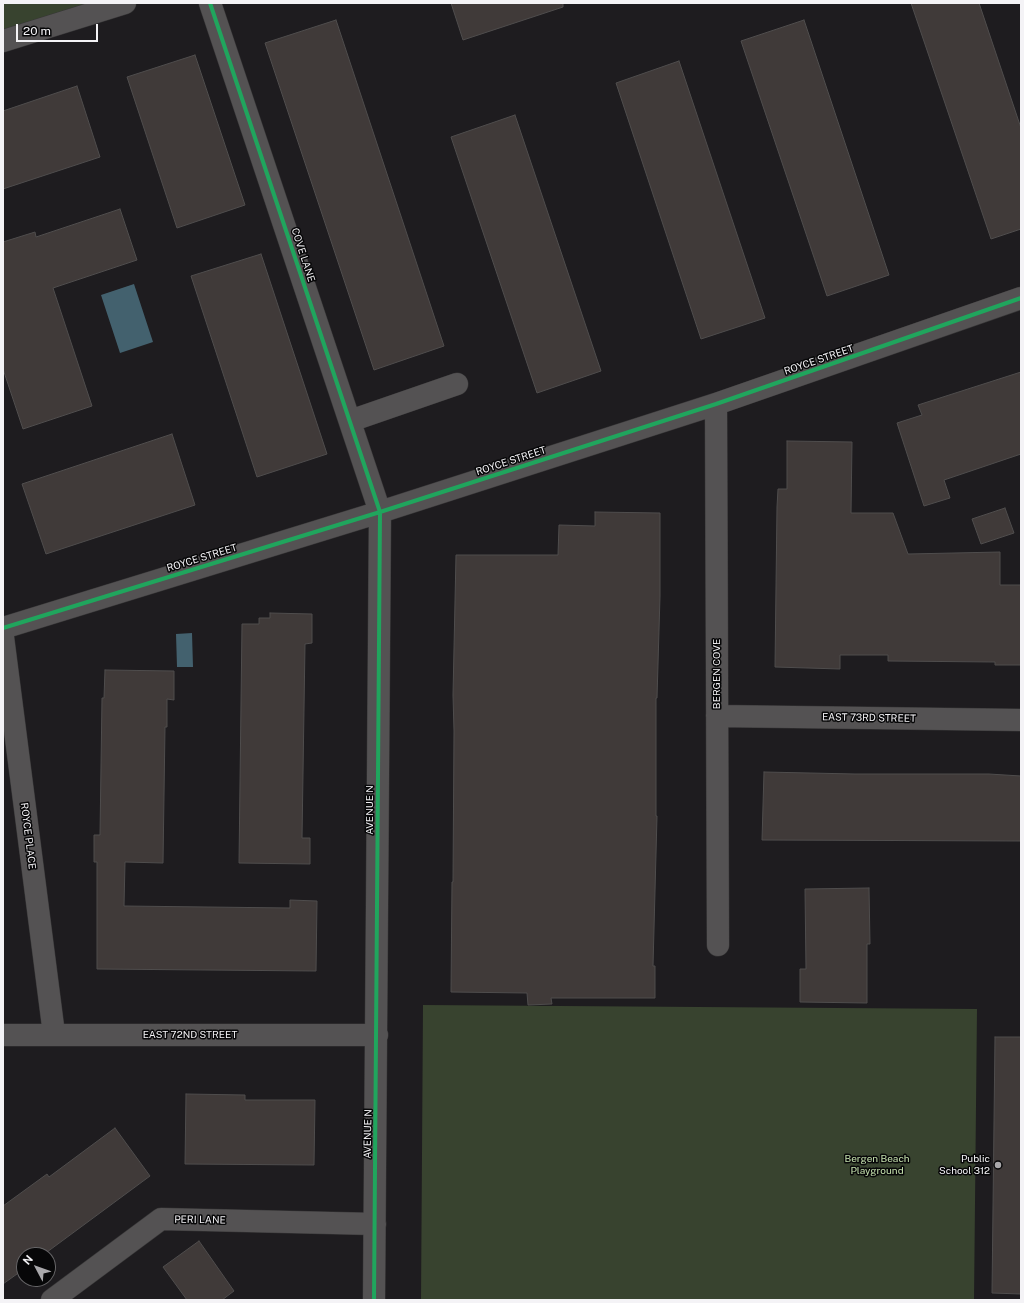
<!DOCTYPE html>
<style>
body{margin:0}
#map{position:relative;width:1024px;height:1303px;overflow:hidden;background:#1e1c1f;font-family:"Public Sans",sans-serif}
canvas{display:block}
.frame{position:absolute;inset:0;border:4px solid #f4f3f6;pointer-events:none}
.north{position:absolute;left:16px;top:1247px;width:40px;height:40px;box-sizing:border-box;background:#070708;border:1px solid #666567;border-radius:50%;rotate:311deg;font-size:11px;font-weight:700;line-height:16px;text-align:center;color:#f4f3f6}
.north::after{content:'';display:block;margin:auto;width:14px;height:18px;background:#a9a8ab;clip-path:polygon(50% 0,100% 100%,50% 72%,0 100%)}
.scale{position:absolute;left:16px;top:24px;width:82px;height:18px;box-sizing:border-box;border:2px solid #f4f3f6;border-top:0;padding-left:5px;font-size:12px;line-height:14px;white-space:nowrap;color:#f4f3f6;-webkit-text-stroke:3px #070708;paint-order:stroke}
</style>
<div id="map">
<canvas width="1024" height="1303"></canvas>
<div class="frame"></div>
<div class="north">N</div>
<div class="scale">20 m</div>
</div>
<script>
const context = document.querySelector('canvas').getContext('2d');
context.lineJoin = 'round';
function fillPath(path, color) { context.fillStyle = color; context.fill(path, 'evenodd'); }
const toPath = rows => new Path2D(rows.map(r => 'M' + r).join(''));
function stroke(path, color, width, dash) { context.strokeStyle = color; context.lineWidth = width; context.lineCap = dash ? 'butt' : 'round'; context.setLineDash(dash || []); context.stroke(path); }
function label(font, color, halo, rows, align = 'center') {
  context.font = font + ' "Public Sans",sans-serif'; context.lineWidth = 3; context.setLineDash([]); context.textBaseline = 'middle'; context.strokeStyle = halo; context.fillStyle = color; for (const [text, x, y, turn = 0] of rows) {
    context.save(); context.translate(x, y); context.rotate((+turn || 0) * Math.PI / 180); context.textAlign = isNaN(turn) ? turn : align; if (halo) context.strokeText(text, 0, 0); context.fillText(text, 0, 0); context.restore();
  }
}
const green = toPath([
 [3,3,132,3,3,46],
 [423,1005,977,1009,974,1300,421,1300]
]);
const water = toPath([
 [134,284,153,342,120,353,101,295],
 [192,633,193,667,177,667,176,634]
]);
const building = toPath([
 [451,3,563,3,563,7,463,40,451,3],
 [911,3,979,3,1021,128,1021,229,991,239,911,3],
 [336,20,444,346,374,370,265,43,336,20],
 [804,20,889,275,827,296,741,41,804,20],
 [195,55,245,205,177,228,127,77,195,55],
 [679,61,765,318,701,339,616,83,679,61],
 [77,86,100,157,3,189,3,111,77,86],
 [515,115,601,371,537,393,451,137,515,115],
 [120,209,137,260,53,288,92,406,23,429,3,369,3,242,35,232,36,237,120,209],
 [261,254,327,454,257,477,191,276,261,254],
 [1021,372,1021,454,944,480,950,498,924,506,897,423,922,415,918,405,1021,372],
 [172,434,195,505,46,554,22,484,172,434],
 [787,441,852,442,851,513,893,513,908,554,1000,552,1000,585,1021,585,1021,665,995,665,995,662,888,661,888,655,840,655,840,669,775,667,777,507,778,489,787,489,787,441],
 [1005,508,1014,533,981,544,972,519,1005,508],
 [595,512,660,513,660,596,657,698,656,698,656,816,657,816,653,966,655,966,655,998,551,998,552,1004,528,1005,527,993,451,992,452,882,453,882,454,731,453,695,456,555,558,555,559,525,595,526,595,512],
 [270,613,312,614,312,643,305,644,302,838,310,838,310,864,239,863,242,624,259,624,259,618,270,618,270,613],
 [105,670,174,671,174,700,167,699,167,727,165,727,163,863,125,862,124,906,290,908,290,900,317,901,316,971,97,969,97,862,94,862,94,835,100,835,102,698,104,698,105,670],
 [764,772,855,774,989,774,1021,776,1021,841,762,840,764,772],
 [869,888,870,944,867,944,867,1003,800,1002,800,969,806,969,805,889,869,888],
 [995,1037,1021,1037,1021,1294,992,1293,995,1037],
 [186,1094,245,1095,245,1100,315,1100,314,1165,185,1164,186,1094],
 [115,1128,150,1176,43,1255,24,1255,24,1269,3,1284,3,1206,47,1174,49,1177,115,1128],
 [199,1241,234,1291,222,1300,187,1300,163,1267,199,1241]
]);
const minor = toPath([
 [210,3,380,512,374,1300],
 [3,41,125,3],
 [716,404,718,945],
 [350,421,457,384],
 [3,628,380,512,716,404,1021,298],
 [3,637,54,1034],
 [717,716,1021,720],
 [3,1035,377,1035],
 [52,1300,161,1219,375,1224]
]);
const cycleway = toPath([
 [210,3,380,512,374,1300],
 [3,628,380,512,716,404,1021,298]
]);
const markers = [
 [998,1165,4,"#a9a8ab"]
];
const streetNames = [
 ["COVE LANE",303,255,72],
 ["ROYCE STREET",819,360,-19],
 ["ROYCE STREET",511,461,-18],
 ["ROYCE STREET",202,558,-17],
 ["BERGEN COVE",717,674,-90],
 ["EAST 73RD STREET",869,718,1],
 ["AVENUE N",370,810,-90],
 ["ROYCE PLACE",28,836,83],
 ["EAST 72ND STREET",190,1035],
 ["AVENUE N",368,1134,-89],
 ["PERI LANE",200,1220,1]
];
const parkNames = [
 ["Bergen Beach",877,1159],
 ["Playground",877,1171]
];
const poiNames = [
 ["Public",990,1159],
 ["School 312",990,1171]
];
fillPath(green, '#38432f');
fillPath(water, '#43616e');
fillPath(building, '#403a39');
stroke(building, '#4f4d4d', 1);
stroke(minor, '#383738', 23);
stroke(minor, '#545253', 22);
stroke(cycleway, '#20a55d', 4);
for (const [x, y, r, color] of markers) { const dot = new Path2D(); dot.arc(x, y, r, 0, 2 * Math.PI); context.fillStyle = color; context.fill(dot); stroke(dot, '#070708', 1.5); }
label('10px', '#f4f3f6', '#070708', streetNames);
label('10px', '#c5e1ae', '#070708', parkNames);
label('10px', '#f4f3f6', '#070708', poiNames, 'right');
</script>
